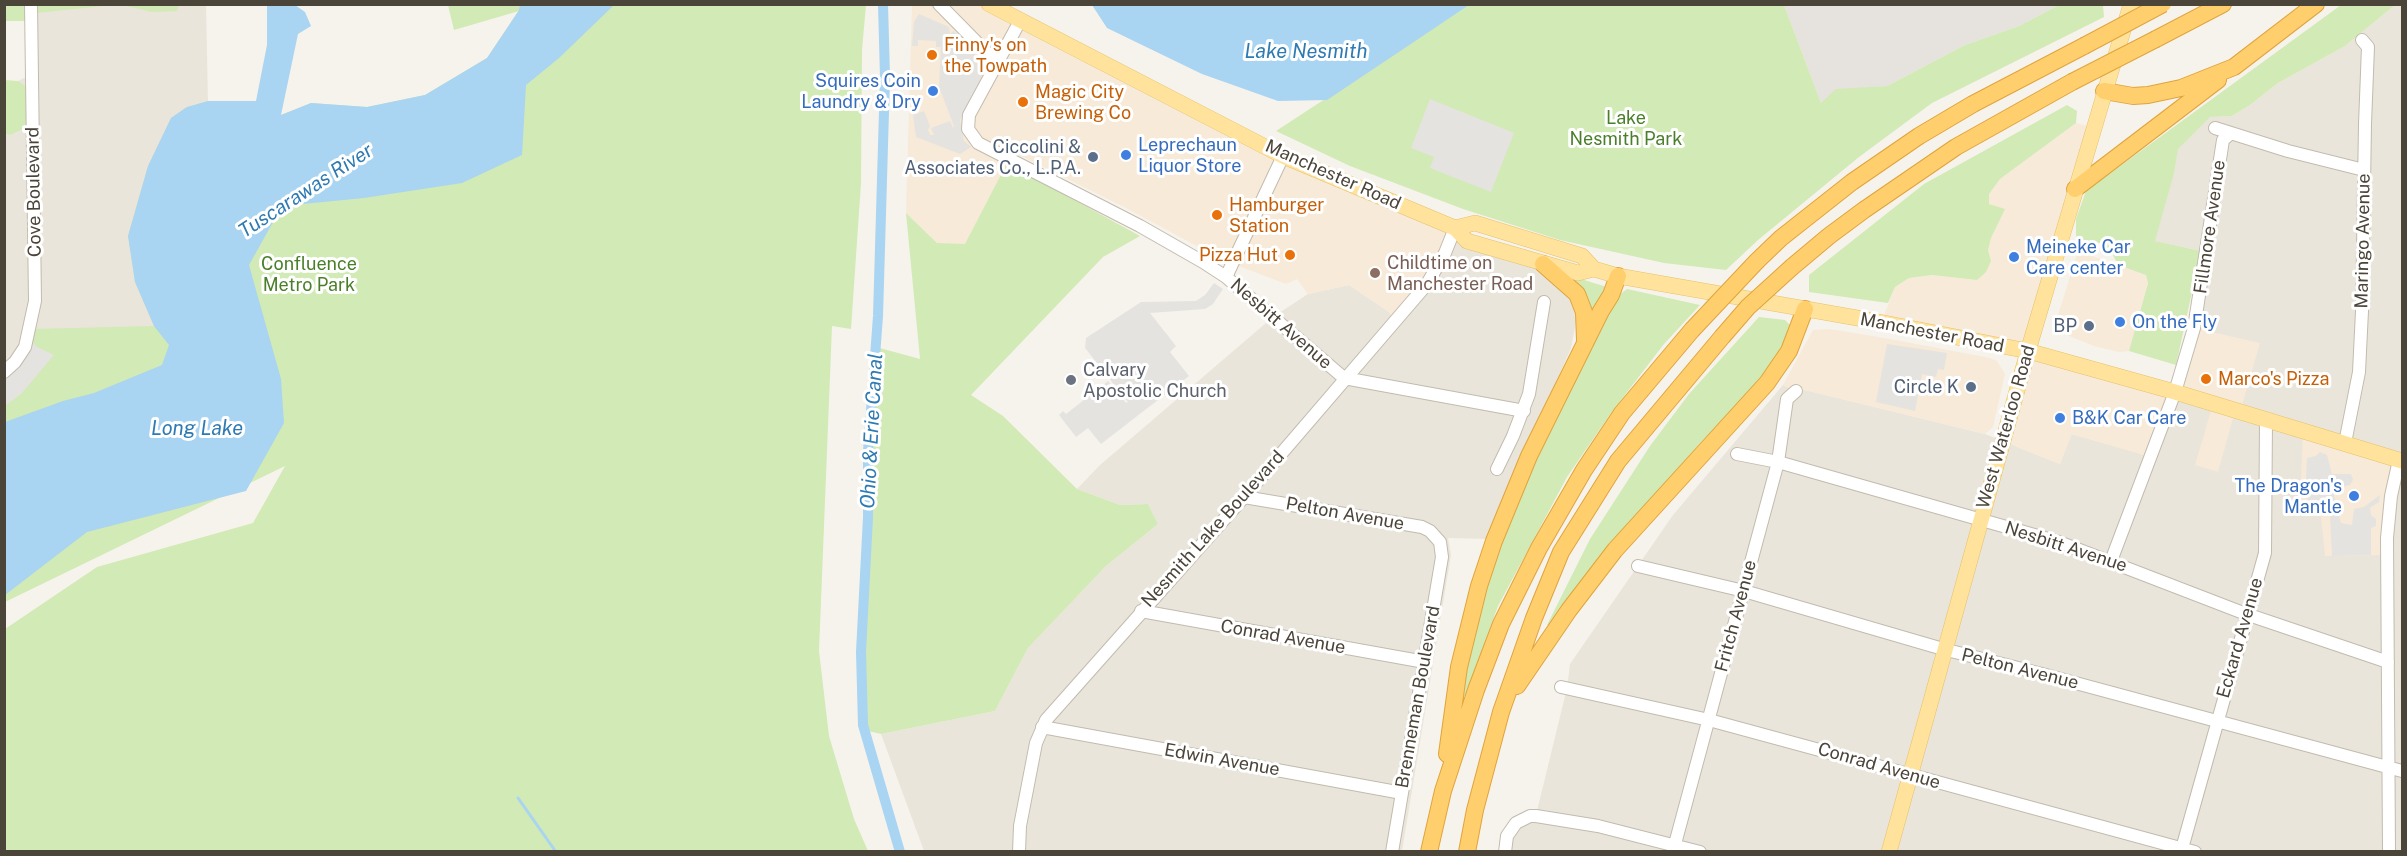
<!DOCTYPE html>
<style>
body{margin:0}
#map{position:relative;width:2407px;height:856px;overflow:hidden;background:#f6f3ec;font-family:"Public Sans",sans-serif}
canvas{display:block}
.frame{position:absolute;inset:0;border:6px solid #4b4439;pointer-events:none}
</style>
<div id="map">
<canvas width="2407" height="856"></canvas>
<div class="frame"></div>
</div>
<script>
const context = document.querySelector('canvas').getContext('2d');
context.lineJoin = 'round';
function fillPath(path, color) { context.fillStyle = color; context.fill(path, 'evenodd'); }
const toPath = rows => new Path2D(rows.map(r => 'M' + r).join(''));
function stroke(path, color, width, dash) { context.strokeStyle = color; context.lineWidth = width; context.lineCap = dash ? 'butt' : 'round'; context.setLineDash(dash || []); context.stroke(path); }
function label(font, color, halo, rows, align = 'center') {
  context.font = font + ' "Public Sans",sans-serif'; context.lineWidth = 6; context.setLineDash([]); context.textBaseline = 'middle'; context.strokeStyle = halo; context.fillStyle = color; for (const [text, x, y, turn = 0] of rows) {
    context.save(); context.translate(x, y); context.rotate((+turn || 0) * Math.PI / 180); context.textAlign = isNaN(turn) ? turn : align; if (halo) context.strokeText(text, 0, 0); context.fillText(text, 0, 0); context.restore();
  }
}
const residential = toPath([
 [31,5,206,5,208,101,187,107,154,326,5,422,5,82,18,81,32,74],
 [2395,5,2402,5,2402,851,1505,852,1507,836,1536,815,1567,688,1570,664,1673,515,1783,385,1796,391,1805,390,1985,434,2060,464,2071,434,2150,456,2194,328,2206,252,2145,239,2178,132,2210,117,2232,116,2250,105,2278,83,2345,46],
 [1455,228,1543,264,1580,301,1571,348,1488,539,1448,538,1451,555,1402,851,924,851,881,734,995,711,1028,648,1106,566,1158,524,1148,504,1120,505,1077,489,1100,465,1273,317,1308,294,1349,285,1389,312,1395,319]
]);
const commercial = toPath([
 [990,4,1283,156,1455,228,1445,253,1396,319,1389,312,1349,285,1308,294,1297,279,1286,284,1223,260,1124,207,1013,152,965,245,937,243,906,213,912,5],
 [2076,123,2093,127,2028,351,2175,392,2194,328,2260,343,2240,412,2235,411,2218,472,2195,465,2213,404,2176,392,2150,457,2072,434,2060,464,2003,441,2028,351,1881,323,1895,287,1909,278,1932,275,1977,280,1991,261,1988,250,1991,238,2004,209,1989,204,1989,194,2000,179],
 [2078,251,2146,275,2148,282,2129,351,2119,352,2094,346,2057,331,2055,325],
 [1830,329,1890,339,1990,358,1997,361,2005,374,1993,427,1985,434,1805,390,1796,391,1783,385,1813,330],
 [2303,431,2399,460,2387,555,2325,556,2321,517,2300,503]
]);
const industrial = toPath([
 [1784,5,2059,5,2019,26,1965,45,1887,86,1863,88,1821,103]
]);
const green = toPath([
 [4,5,28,5,27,21,5,21],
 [37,5,113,5,36,13],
 [122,5,179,5,177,11,152,12],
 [448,5,866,5,862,50,861,183,851,329,832,326,819,651,829,736,854,819,868,851,5,851,5,629,97,567,253,523,285,466,5,602,5,370,30,329,154,326,135,282,128,236,148,166,171,118,187,107,208,101,281,115,311,103,367,107,425,95,487,58,519,11,454,30],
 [1469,5,1784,5,1821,103,1836,89,1887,86,1965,45,2019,26,2059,5,2103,5,2104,17,1932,103,1859,157,1758,240,1726,270,1664,263,1560,240,1463,209,1350,166,1276,131],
 [2341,5,2395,5,2345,46,2278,83,2250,105,2232,116,2210,117,2178,149,2174,173,2155,241,2201,251,2176,365,2129,351,2148,283,2146,275,2118,265,2111,251,2102,243,2085,242,2076,239,2076,219,2086,191],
 [4,80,18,81,28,88,27,127,10,135,5,133],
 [2067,105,2077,111,2076,123,2000,179,1989,194,1989,204,2005,209,1991,238,1988,250,1991,261,1986,272,1977,280,1932,275,1909,278,1895,287,1888,303,1809,292,1809,275,1924,184],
 [1007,163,1140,236,1103,257,971,395,1003,416,1077,489,1120,505,1148,504,1158,524,1106,566,1028,648,995,711,881,734,864,730,861,652,868,455,876,347,920,359,906,213,937,243,965,244],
 [1571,276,1607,287,1593,319,1575,284],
 [1627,289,1700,305,1664,344,1611,413,1567,477,1498,606,1465,696,1461,696,1485,589,1511,513,1538,449,1611,301],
 [1759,317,1785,320,1791,326,1790,337,1759,382,1702,441,1654,496,1551,626,1547,625,1590,539,1650,446,1689,394]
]);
const parking = toPath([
 [919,14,949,27,950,34,954,31,963,41,960,48,965,44,982,61,978,66,985,70,960,120,964,141,971,147,960,154,916,137,913,115,924,111,930,126,928,130,930,135,934,135,931,128,950,121,953,128,954,126,939,87,941,47,936,47,936,41,918,40,918,46,912,46,914,22],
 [1430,99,1514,133,1491,192,1430,168,1434,157,1411,148],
 [1214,283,1223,289,1213,304,1205,309,1150,313,1176,346,1170,352,1189,376,1101,444,1088,428,1076,437,1059,415,1063,411,1066,414,1108,381,1126,403,1128,402,1085,348,1086,338,1141,302,1196,301,1205,295],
 [31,341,37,347,54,355,22,393,5,406,5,375],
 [1887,344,1947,353,1944,370,1938,369,1936,377,1922,374,1915,411,1876,402],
 [2320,452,2327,455,2332,474,2351,474,2353,480,2350,485,2335,488,2333,492,2341,523,2352,525,2354,509,2364,507,2380,495,2379,502,2370,508,2371,515,2376,519,2376,526,2371,528,2371,555,2332,556,2330,516,2305,497,2307,458,2316,456]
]);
const water = toPath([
 [269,5,295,5,305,12,311,26,298,34,281,115,311,103,367,107,425,95,487,58,519,10,520,5,614,5,559,58,526,85,522,155,462,183,364,198,282,206,249,265,281,379,284,423,246,491,87,532,5,595,5,422,63,401,94,393,162,365,169,345,154,326,135,282,128,236,148,166,171,118,187,107,208,101,256,101,267,45,267,6],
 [1092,5,1469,5,1327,100,1278,101,1202,74,1107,28]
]);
const stream = toPath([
 [518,798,556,852]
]);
const canal = toPath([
 [883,4,885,77,878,316,868,451,868,517,861,652,863,725,900,852]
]);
const minor = toPath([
 [939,4,997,63],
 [1020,21,969,115,968,129,978,143,1140,226,1203,262,1226,277,1344,378,1524,411],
 [2215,128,2288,151,2364,170],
 [1226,277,1283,156],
 [4,372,15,362,25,347,35,301,31,4],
 [2345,443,2359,372,2362,311,2365,124,2368,47,2362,40],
 [1737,454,1778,462,2059,542,2246,614,2388,662],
 [1497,469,1513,436,1529,394,1544,302],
 [1244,497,1422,527,1430,531,1440,542,1442,557,1392,852],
 [2111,561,2175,392,2194,328,2223,140,2230,134],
 [1638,566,1744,591,1943,649,2046,675,2402,771],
 [1141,611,1425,662],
 [1561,687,1709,720,2195,852],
 [1042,727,1402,793],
 [1675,844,1778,462,1787,399,1796,391],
 [1019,852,1020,826,1036,743,1046,720,1244,497,1427,284,1445,253,1455,228],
 [1505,852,1507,836,1516,823,1530,816,1536,816,1598,826,1700,852],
 [2181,852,2265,553,2266,420],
 [2389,852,2387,538,2391,496,2399,460]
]);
const major = toPath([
 [989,4,1283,156,1455,228,1467,241,1578,273,1594,269,1618,276,1863,319,2028,351,2175,392,2402,461],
 [1455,228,1475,223,1582,256,1594,269],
 [1889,852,2028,351,2131,4]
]);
const highway = toPath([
 [2156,39,2223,4],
 [2104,91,2133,96,2148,95,2181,88,2234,67,2316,4],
 [2075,189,2218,80],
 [1757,261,1781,238,1852,182,1919,136,1973,104,2084,46],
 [1543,264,1577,294,1584,312,1585,340],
 [1792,267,1829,236,1864,210,1956,147,2072,82],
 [1517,686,1569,610,1615,550,1767,383,1789,351,1805,309],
 [1447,754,1459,667,1479,586,1494,541,1529,456,1601,311,1611,295,1618,276],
 [1429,852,1443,791,1476,690,1501,624,1539,548,1584,470,1622,413,1692,330],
 [1467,852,1475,810,1501,712,1534,618,1561,552,1618,461,1722,337]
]);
const highwayBridge = toPath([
 [2084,46,2163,4],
 [2072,82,2156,39],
 [1692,330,1757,261],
 [1722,337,1748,307,1792,267]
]);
const markers = [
 [932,55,6,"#e8710a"],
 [933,91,6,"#3f7fe0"],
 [1023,102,6,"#e8710a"],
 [1126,155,6,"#3f7fe0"],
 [1093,157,6,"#5c6f8a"],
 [1217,215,6,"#e8710a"],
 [1290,255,6,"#e8710a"],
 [2014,257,6,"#3f7fe0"],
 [1375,273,6,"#8d6e63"],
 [2120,322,6,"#3f7fe0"],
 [2089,326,6,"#5c6f8a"],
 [2206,379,6,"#e8710a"],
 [1071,380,6,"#6b7280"],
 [1971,387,6,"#5c6f8a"],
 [2060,418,6,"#3f7fe0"],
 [2354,496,6,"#3f7fe0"]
];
const foodNames = [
 ["Finny's on",944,45],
 ["the Towpath",944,66],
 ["Magic City",1035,92],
 ["Brewing Co",1035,113],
 ["Hamburger",1229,205],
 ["Station",1229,226],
 ["Pizza Hut",1278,255,"right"],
 ["Marco's Pizza",2218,379]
];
const shopNames = [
 ["Squires Coin",921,81,"right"],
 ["Laundry & Dry",921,102,"right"],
 ["Leprechaun",1138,145],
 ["Liquor Store",1138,166],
 ["Meineke Car",2026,247],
 ["Care center",2026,268],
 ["On the Fly",2132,322],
 ["B&K Car Care",2072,418],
 ["The Dragon's",2342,486,"right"],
 ["Mantle",2342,507,"right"]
];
const parkNames = [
 ["Lake",1626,118],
 ["Nesmith Park",1626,139],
 ["Confluence",309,264],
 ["Metro Park",309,285]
];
const serviceNames = [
 ["Ciccolini &",1081,147],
 ["Associates Co., L.P.A.",1081,168],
 ["BP",2077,326],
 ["Circle K",1959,387]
];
const streetNames = [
 ["Manchester Road",1333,175,24],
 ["Cove Boulevard",34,192,-91],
 ["Fillmore Avenue",2210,227,-82],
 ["Maringo Avenue",2363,241,-89],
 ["Nesbitt Avenue",1281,324,41],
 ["Manchester Road",1932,333,11],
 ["West Waterloo Road",2006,427,-74],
 ["Pelton Avenue",1345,514,10],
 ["Nesmith Lake Boulevard",1213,529,-48],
 ["Nesbitt Avenue",2066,547,18],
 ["Fritch Avenue",1736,616,-75],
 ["Conrad Avenue",1283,637,10],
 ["Eckard Avenue",2240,638,-74],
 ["Pelton Avenue",2020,669,14],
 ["Brenneman Boulevard",1418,697,-80],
 ["Edwin Avenue",1222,760,10],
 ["Conrad Avenue",1879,766,16]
];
const educationNames = [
 ["Childtime on",1387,263],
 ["Manchester Road",1387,284]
];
const worshipNames = [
 ["Calvary",1083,370],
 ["Apostolic Church",1083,391]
];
const waterNames = [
 ["Lake Nesmith",1306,52],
 ["Tuscarawas River",306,191,-33],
 ["Long Lake",197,429],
 ["Ohio & Erie Canal",872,431,-87]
];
fillPath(residential, '#eae5da');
fillPath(commercial, '#f7ead8');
fillPath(industrial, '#e6e2dd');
fillPath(green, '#d2eab5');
fillPath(parking, '#e5e3e0');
fillPath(water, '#a9d4f2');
stroke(stream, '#a9d4f2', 3);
stroke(canal, '#a9d4f2', 10);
stroke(minor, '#c2bbae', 14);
stroke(major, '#e6c16a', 16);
stroke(highway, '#e0a43c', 18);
stroke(minor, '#fff', 12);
stroke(major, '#ffe39c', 15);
stroke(highway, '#ffcf6e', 16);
stroke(highwayBridge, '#e0a43c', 18, []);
stroke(highwayBridge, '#ffcf6e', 16);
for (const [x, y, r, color] of markers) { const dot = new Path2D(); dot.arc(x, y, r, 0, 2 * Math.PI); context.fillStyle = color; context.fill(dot); stroke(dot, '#fff', 2); }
label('18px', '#c56008', '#fff', foodNames, 'left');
label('18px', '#366cbe', '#fff', shopNames, 'left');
label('18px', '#4a7f2a', '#fff', parkNames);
label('18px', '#4e5e75', '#fff', serviceNames, 'right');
label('18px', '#4b4439', '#fff', streetNames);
label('18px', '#785e54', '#fff', educationNames, 'left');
label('18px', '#5b616d', '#fff', worshipNames, 'left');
label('italic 20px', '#2e7ab2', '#fff', waterNames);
</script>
